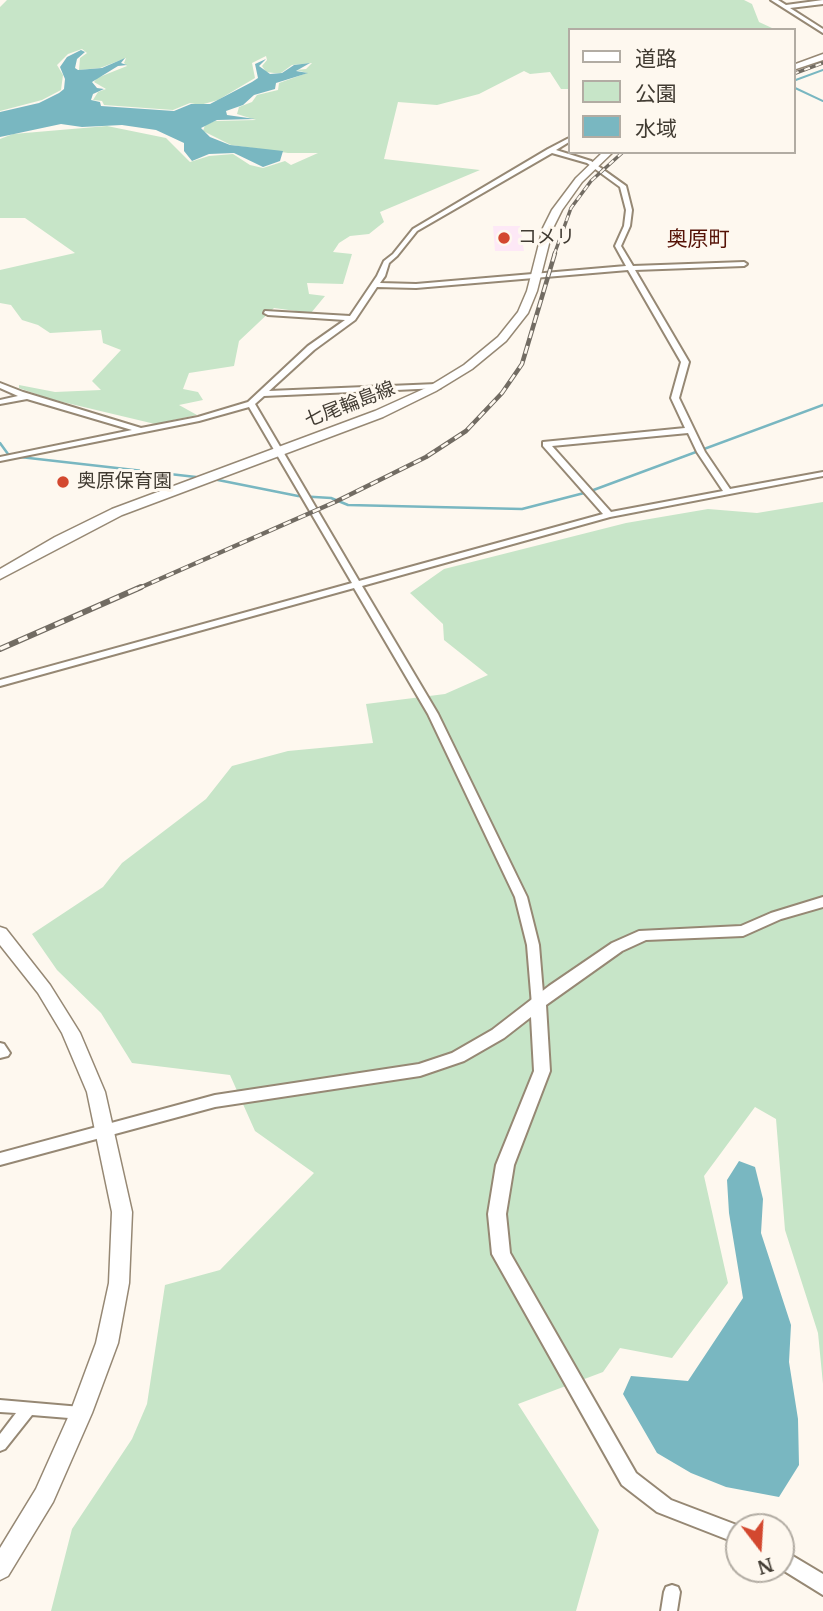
<!DOCTYPE html>
<meta charset="utf-8">
<style>
body{margin:0}
#map{position:relative;width:823px;height:1611px;overflow:hidden;background:#fef8ef;font-family:Merriweather,"Noto Sans JP",serif}
canvas{display:block}
.legend{position:absolute;left:568px;top:28px;width:228px;height:126px;box-sizing:border-box;background:#fef8ef;border:2px solid #b2aca3;margin:0;padding:9px 12px;list-style:none;font-size:21px;color:#413b32}
.legend li{display:flex;align-items:center;gap:14px;height:35px}
.legend b{width:35px;border:2px solid #b2aca3}
.north{position:absolute;left:725px;top:1513px;width:70px;height:70px;box-sizing:border-box;background:#fef8ef;border:2px solid #b2aca3;border-radius:50%;rotate:163deg;font-size:19px;font-weight:700;line-height:28px;text-align:center;color:#413b32}
.north::after{content:'';display:block;margin:auto;width:24px;height:32px;background:#d3482f;clip-path:polygon(50% 0,100% 100%,50% 72%,0 100%)}
</style>
<div id="map">
<canvas width="823" height="1611"></canvas>
<ul class="legend">
<li><b style="height:9px;background:#fff"></b>道路</li>
<li><b style="height:19px;background:#c7e5c8"></b>公園</li>
<li><b style="height:19px;background:#79b7c1"></b>水域</li>
</ul>
<div class="north">N</div>
</div>
<script>
const context = document.querySelector('canvas').getContext('2d');
context.lineJoin = 'round';
function fillPath(path, color) { context.fillStyle = color; context.fill(path, 'evenodd'); }
const toPath = rows => new Path2D(rows.map(r => 'M' + r).join(''));
function stroke(path, color, width, dash) { context.strokeStyle = color; context.lineWidth = width; context.lineCap = dash ? 'butt' : 'round'; context.setLineDash(dash || []); context.stroke(path); }
function label(font, color, halo, rows, align = 'center') {
  context.font = font + ' Merriweather,"Noto Sans JP",serif'; context.lineWidth = 6; context.setLineDash([]); context.textBaseline = 'middle'; context.strokeStyle = halo; context.fillStyle = color; for (const [text, x, y, turn = 0] of rows) {
    context.save(); context.translate(x, y); context.rotate((+turn || 0) * Math.PI / 180); context.textAlign = isNaN(turn) ? turn : align; if (halo) context.strokeText(text, 0, 0); context.fillText(text, 0, 0); context.restore();
  }
}
const commercial = toPath([
 [493,226,520,226,524,251,495,251]
]);
const green = toPath([
 [7,0,744,0,752,4,759,22,772,28,569,30,569,89,561,89,550,72,530,74,524,71,479,94,437,105,398,102,384,159,480,170,380,212,384,222,369,234,350,236,339,243,333,252,352,254,343,284,307,283,309,294,325,296,311,313,274,308,239,341,234,366,189,373,183,389,198,392,203,400,179,405,197,415,155,424,50,399,19,388,19,385,55,392,101,390,92,381,121,350,103,343,101,330,50,333,38,325,22,320,11,305,0,303,0,270,75,253,25,218,0,218,0,139,13,134,107,126,166,138,190,162,209,156,233,154,250,165,263,168,285,161,291,165,318,153,288,153,231,145,203,131,205,125,215,121,256,120,237,114,239,107,252,102,257,95,278,90,279,83,307,73,296,70,306,69,312,63,292,65,281,73,274,73,266,72,262,66,267,60,266,56,252,63,255,78,218,100,200,105,190,103,173,110,104,105,102,101,93,100,98,92,106,89,94,82,97,78,127,66,124,63,126,58,100,68,79,70,80,58,87,53,82,49,68,54,57,65,63,75,61,90,42,100,0,111,0,7],
 [823,502,823,1384,818,1333,785,1230,776,1119,755,1107,704,1176,728,1283,672,1358,620,1348,603,1372,518,1404,599,1530,576,1611,51,1611,72,1529,132,1439,147,1404,165,1285,220,1270,314,1173,255,1131,230,1075,132,1063,101,1013,57,970,32,934,103,887,122,863,206,799,232,766,288,751,373,743,366,704,445,694,488,675,444,640,443,624,410,593,444,569,626,523,708,509,757,513]
]);
const water = toPath([
 [81,50,85,52,77,59,75,68,78,70,102,68,125,58,121,63,127,65,118,66,92,82,97,88,104,89,93,94,91,100,100,102,101,106,174,111,191,104,210,104,252,82,258,78,255,64,266,59,259,66,270,74,282,73,294,65,310,63,296,71,308,73,276,83,275,89,254,95,243,105,226,111,227,115,255,119,217,120,201,128,210,137,230,145,283,151,280,161,263,167,234,153,209,154,192,161,184,151,184,143,156,130,122,125,82,127,61,124,0,137,0,112,39,103,59,93,64,89,65,79,60,67,67,57],
 [739,1161,755,1167,763,1199,761,1233,791,1325,789,1362,798,1419,799,1465,779,1497,726,1487,691,1473,657,1453,623,1394,631,1376,688,1381,743,1298,729,1213,727,1180]
]);
const streamFar1 = toPath([
 [793,81,823,70],
 [793,87,823,101]
]);
const stream = toPath([
 [0,443,8,454],
 [20,457,196,477],
 [213,479,298,496,331,498,348,505,522,509,588,492,823,405]
]);
const street = toPath([
 [771,0,778,0,786,5,823,0,823,4,790,8,823,29,823,33,771,0],
 [569,138,569,142,556,150,591,161,626,186,632,210,630,226,621,246,633,266,744,262,747,264,744,266,635,270,689,362,679,398,705,452,730,489,823,472,823,476,610,517,362,586,438,714,527,897,539,945,544,1005,542,1008,538,1009,534,1008,532,1005,527,945,515,897,428,714,354,588,0,686,0,680,352,583,249,407,199,421,0,461,0,457,132,430,27,399,0,404,0,400,18,396,0,388,0,383,23,392,141,428,198,417,248,402,308,346,345,320,268,315,264,313,265,311,350,316,377,276,384,261,393,254,413,229,548,149,569,138],
 [552,153,587,163,620,187,626,210,624,226,615,246,626,266,416,284,380,283,385,276,389,263,397,256,417,231,552,153],
 [628,270,681,362,671,398,685,428,543,442,543,446,603,514,359,581,255,404,264,396,440,388,440,384,437,384,269,391,314,350,355,320,377,287,416,288,628,270],
 [688,433,697,452,723,491,611,512,552,446,688,433],
 [0,1043,4,1044,10,1053,8,1056,0,1058,0,1043],
 [0,1400,81,1407,86,1409,88,1413,86,1417,81,1419,32,1415,5,1449,0,1451,0,1434,16,1413,0,1412,0,1400],
 [672,1585,678,1587,680,1592,677,1611,661,1611,664,1592,666,1587,672,1585]
]);
const secondary = toPath([
 [823,897,823,907,781,919,743,936,646,940,622,951,546,1005,550,1071,514,1165,506,1214,510,1253,636,1473,671,1500,742,1527,739,1527,739,1544,657,1512,622,1485,492,1254,488,1214,496,1165,534,1071,531,1017,504,1038,464,1061,420,1076,215,1107,0,1165,0,1153,215,1095,419,1064,452,1053,492,1030,549,986,612,943,639,931,741,926,771,913,823,897],
 [781,1549,823,1574,823,1595,781,1569,781,1549]
]);
const primary = toPath([
 [823,54,823,60,793,70,793,65,823,54],
 [603,152,613,152,582,182,562,210,553,228,537,291,528,313,506,341,472,369,436,391,383,417,122,515,0,579,0,569,55,537,112,509,375,411,428,387,464,365,498,337,518,312,527,291,543,228,552,210,576,178,603,152],
 [0,927,6,929,50,985,80,1033,105,1092,132,1212,129,1283,118,1343,92,1413,53,1502,8,1576,0,1580,0,1548,36,1489,70,1413,96,1343,109,1283,112,1212,87,1092,62,1033,38,993,0,945,0,927]
]);
const railFar2 = toPath([
 [793,74,823,63],
 [554,255,571,208,591,181,623,152]
]);
const railFar1 = toPath([
 [137,589,335,502,426,457,466,431,502,393,522,364,555,253]
]);
const rail = toPath([
 [0,649,141,587]
]);
const markers = [
 [504,238,7,"#d3482f"],
 [63,482,7,"#d3482f"]
];
const farPoinames = [
 ["コメリ",518,238],
 ["奥原保育園",77,482]
];
const farStreetnames = [
 ["七尾輪島線",350,405,-21]
];
const farQuarternames = [
 ["奥原町",698,240]
];
fillPath(commercial, '#fde8f6');
fillPath(green, '#c7e5c8');
fillPath(water, '#79b7c1');
stroke(streamFar1, '#79b7c1', 2);
stroke(stream, '#79b7c1', 2.5);
stroke(street, '#968874', 4);
stroke(secondary, '#968874', 4);
stroke(primary, '#968874', 3);
fillPath(street, '#fff');
fillPath(secondary, '#fff');
fillPath(primary, '#fff');
stroke(railFar2, '#726c63', 3.5);
stroke(railFar1, '#726c63', 4.5);
stroke(rail, '#726c63', 6);
stroke(railFar2, '#fef8ef', 2, [6]);
stroke(railFar1, '#fef8ef', 2.5, [8]);
stroke(rail, '#fef8ef', 3.5, [10]);
for (const [x, y, r, color] of markers) { const dot = new Path2D(); dot.arc(x, y, r, 0, 2 * Math.PI); context.fillStyle = color; context.fill(dot); stroke(dot, '#fef8ef', 2.5); }
label('19px', '#413b32', '#fef8ef', farPoinames, 'left');
label('19px', '#413b32', '#fef8ef', farStreetnames);
label('21px', '#561307', '#fef8ef', farQuarternames);
</script>
